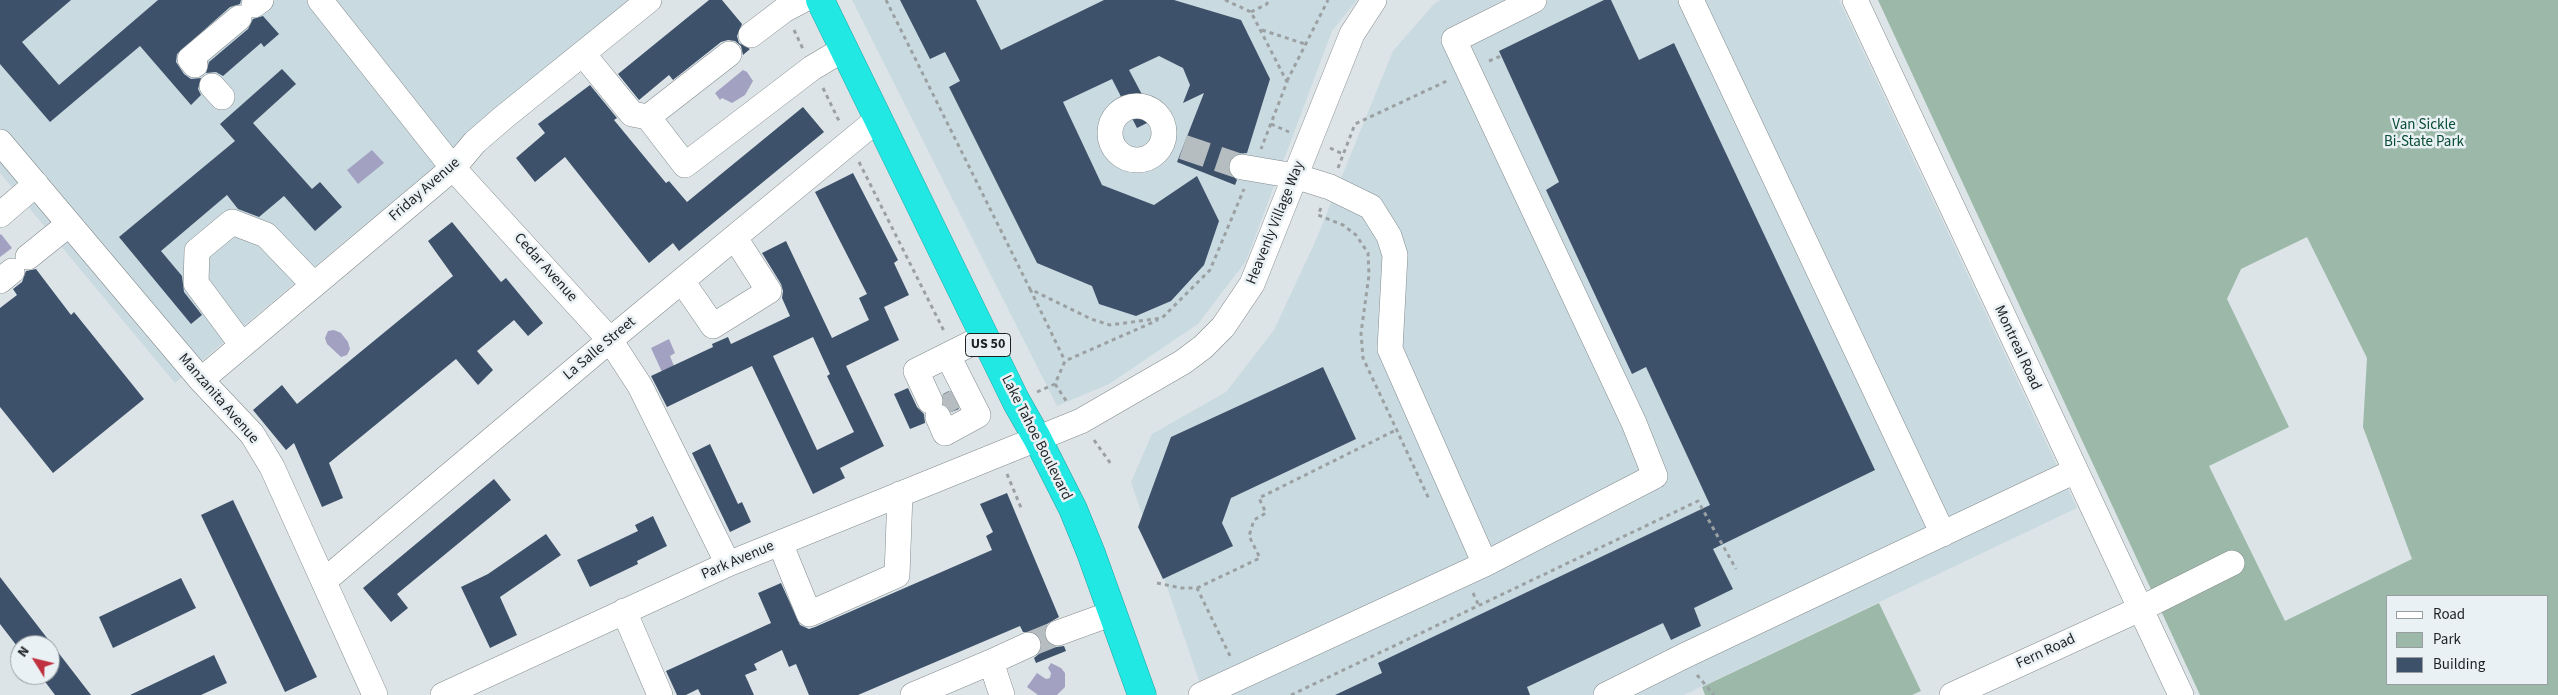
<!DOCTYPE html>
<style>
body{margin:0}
#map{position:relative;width:2558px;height:695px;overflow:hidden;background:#dce4e7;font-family:"Source Sans 3",sans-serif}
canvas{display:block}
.legend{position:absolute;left:2386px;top:595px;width:162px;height:90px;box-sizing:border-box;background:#e9f1f4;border:1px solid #989ea0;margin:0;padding:6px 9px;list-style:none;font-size:15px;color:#1e2122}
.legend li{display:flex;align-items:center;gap:10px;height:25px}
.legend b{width:25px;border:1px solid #989ea0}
.north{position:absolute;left:10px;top:635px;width:50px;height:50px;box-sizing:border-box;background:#e9f1f4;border:1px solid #989ea0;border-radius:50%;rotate:306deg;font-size:14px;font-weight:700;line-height:20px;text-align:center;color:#1e2122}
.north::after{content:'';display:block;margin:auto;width:18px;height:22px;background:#c1313f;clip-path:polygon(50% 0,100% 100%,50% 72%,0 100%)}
</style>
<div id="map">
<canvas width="2558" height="695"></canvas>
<ul class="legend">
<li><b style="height:6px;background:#fff"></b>Road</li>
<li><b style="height:14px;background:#9cb8a9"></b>Park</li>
<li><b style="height:14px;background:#3e516a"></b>Building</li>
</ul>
<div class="north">N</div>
</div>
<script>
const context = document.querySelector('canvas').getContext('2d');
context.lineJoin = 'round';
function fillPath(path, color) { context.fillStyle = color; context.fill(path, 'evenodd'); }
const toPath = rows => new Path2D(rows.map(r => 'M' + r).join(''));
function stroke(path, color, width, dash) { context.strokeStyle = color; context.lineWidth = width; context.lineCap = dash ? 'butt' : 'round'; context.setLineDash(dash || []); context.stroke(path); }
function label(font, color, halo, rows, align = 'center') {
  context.font = font + ' "Source Sans 3",sans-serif'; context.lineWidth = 5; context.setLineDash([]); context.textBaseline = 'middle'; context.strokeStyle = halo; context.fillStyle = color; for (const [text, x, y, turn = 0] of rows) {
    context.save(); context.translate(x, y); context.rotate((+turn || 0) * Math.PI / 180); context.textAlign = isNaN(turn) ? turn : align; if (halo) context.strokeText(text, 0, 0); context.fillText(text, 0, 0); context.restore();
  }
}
const built = toPath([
 [0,0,634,0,175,383,0,173],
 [852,0,1357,0,1332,31,1246,261,1198,324,1109,384,1057,406],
 [1441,0,1839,0,2077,508,1684,695,1204,695,1131,482,1152,434,1226,392,1274,330,1315,242,1393,51,1434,4]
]);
const green = toPath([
 [1878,0,2558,0,2558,695,2200,695],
 [2307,237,2367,358,2363,427,2412,559,2285,621,2209,466,2289,427,2227,299,2241,269],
 [2387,596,2547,596,2547,684,2387,684],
 [1879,603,1921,691,1912,695,1705,695,1702,687]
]);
const water = toPath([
 [743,70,747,72,753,81,745,95,732,103,722,98,720,100,715,93],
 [372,150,384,163,358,184,347,170],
 [1,234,12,248,0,257,0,235],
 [334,330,341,333,348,342,350,349,347,355,341,357,327,344,325,338,328,331],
 [669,339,675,353,670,356,674,366,662,372,651,348],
 [1051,663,1061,668,1065,673,1065,687,1057,695,1038,695,1027,687,1037,673,1046,679,1050,678,1051,673,1048,668]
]);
const building = toPath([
 [0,0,71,0,22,42,59,85,158,0,241,0,240,4,230,7,177,54,176,62,184,74,191,79,201,78,198,89,201,95,191,105,140,46,50,122,0,64],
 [709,0,722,0,742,24,737,36,739,43,750,49,743,55,741,46,735,41,728,40,721,42,673,80,669,75,639,100,618,74],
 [900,0,976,0,1001,50,1104,0,1174,0,1241,20,1270,79,1247,153,1237,154,1228,164,1229,172,1237,180,1235,185,1177,162,1204,93,1183,103,1190,85,1183,68,1159,56,1129,70,1155,119,1137,128,1112,79,1063,102,1102,185,1154,205,1197,176,1219,221,1204,265,1171,301,1136,316,1099,304,1092,286,1037,263,949,87,960,81,945,52,930,59],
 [1604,0,1611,0,1639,60,1674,43,1875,470,1713,549,1733,589,1694,608,1701,626,1671,640,1663,623,1527,687,1530,695,1335,695,1382,673,1378,663,1710,505,1646,367,1632,374,1546,190,1559,182,1499,51],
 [263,16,279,34,264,47,261,43,223,76,216,72,206,73,209,62,248,29,253,19],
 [282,69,296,84,253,123,312,189,320,182,342,207,315,231,284,196,259,217,238,209,227,195,161,251,182,276,184,292,202,315,191,324,119,237,235,141,220,124],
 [590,85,617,118,614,120,666,183,669,181,687,202,803,107,824,132,679,251,673,243,649,263,565,157,535,182,516,158,545,133,538,124],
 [853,173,898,260,894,263,909,295,884,307,899,340,846,366,884,446,840,468,845,478,813,494,752,366,667,407,651,376,713,347,712,344,728,337,731,344,790,316,782,298,783,291,781,284,762,253,786,241,832,338,869,320,859,298,867,294,815,192],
 [813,337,830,374,827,376,854,432,817,450,773,356],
 [452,222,501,282,506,278,543,323,528,336,514,320,477,351,493,370,478,385,456,359,329,463,343,498,322,507,294,443,286,450,253,410,282,385,297,404,453,276,428,241],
 [36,269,71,315,74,312,144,399,53,473,0,407,0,308,17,295,13,289,22,282,26,271],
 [1323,367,1356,439,1231,498,1222,523,1233,546,1163,579,1138,527,1171,437],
 [908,388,917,407,924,414,925,423,910,429,894,394],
 [949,391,959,409,951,412,944,404,943,394],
 [710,444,738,504,742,502,751,522,730,532,692,453],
 [494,479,511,500,397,594,408,608,391,622,363,588],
 [1007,493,1059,617,1047,624,1044,631,1045,638,1049,644,1056,647,1064,646,1066,651,1036,663,1034,658,1040,653,1041,639,1036,633,1023,632,1020,626,858,695,809,695,796,664,789,667,782,650,754,664,757,670,745,675,754,695,701,695,698,689,686,695,677,695,666,671,771,623,758,593,781,583,800,625,809,629,815,627,992,550,986,536,993,532,980,504],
 [233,500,317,677,285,692,201,515],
 [653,516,667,546,637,561,638,564,590,587,577,560,638,531,635,525],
 [546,534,561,555,500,597,517,635,490,648,461,587,488,574],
 [0,577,91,695,55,695,40,675,50,675,50,645,20,645,20,650,0,624],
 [181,578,196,608,113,648,99,617],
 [214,655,227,683,201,695,130,695]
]);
const minorTunnel = toPath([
 [1183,147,1242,167],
 [944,394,953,411],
 [1028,645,1058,633]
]);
const path = toPath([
 [886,0,1030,289,1091,319,1110,325,1162,318,1210,270,1244,189],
 [1225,0,1251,12,1287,82,1261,149],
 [1251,12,1267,4,1268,0],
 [794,30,803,49],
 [1262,30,1305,44],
 [1489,61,1501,56],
 [1287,81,1328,0],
 [823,88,840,123],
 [1271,124,1289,132],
 [1330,148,1343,154],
 [859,162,945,333],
 [1338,168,1355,124,1449,80],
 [1321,208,1318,215,1343,225,1356,235,1368,253,1369,275,1361,333,1363,358,1429,499],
 [1030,289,1065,361],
 [1055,384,1067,402],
 [1037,392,1055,384,1065,361,1158,320],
 [1094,440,1111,464],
 [1007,474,1022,510],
 [1157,583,1181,588,1197,588,1231,658],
 [1197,588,1260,558,1249,536,1254,520,1266,513,1259,498,1396,430],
 [1473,593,1479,606],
 [1697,675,1714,695],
 [1291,695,1698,501,1736,569]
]);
const minor = toPath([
 [320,0,453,168,610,340,640,386,728,564],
 [1691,0,1943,534],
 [1855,0,2181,695],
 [254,5,261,0],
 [751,35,784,10,803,0],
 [583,54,632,114,648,117],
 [729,54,648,117,685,165,812,68,844,49],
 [195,65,190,59,239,18],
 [212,86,222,97],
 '1110 133a27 27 0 1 1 54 0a27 27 0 1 1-54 0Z',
 [0,142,201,380,252,434,272,467,375,695],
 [0,215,36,184],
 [28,257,69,224],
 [0,281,12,271],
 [682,281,713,326,769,291,735,238],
 [242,345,196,283,197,251,232,222,266,235,314,285],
 [201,380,453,168,475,142,504,117,649,0],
 [930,401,916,371,984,337],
 [938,417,945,433,978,415,948,356],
 [780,543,809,614,897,575,900,494],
 [1485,564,1655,476,1634,423,1454,40,1534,0],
 [324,581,610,340,878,119],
 [624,611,660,695],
 [1058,633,1113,613],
 [991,662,1028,645],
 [443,695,728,564,1081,421,1183,362,1203,347,1223,327,1252,284,1352,34,1374,0],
 [913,695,991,662,1002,695],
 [1201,695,1485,564,1390,349,1395,255,1389,236,1371,207,1330,187,1295,176,1242,167],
 [1606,695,1686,655,2075,471],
 [1952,695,2140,609,2232,563]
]);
const highway = toPath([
 [820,0,1016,401,1037,438,1073,509,1091,553,1142,695]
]);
const shields = [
 [988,345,45]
];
const shieldNames = [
 ["US 50",988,345]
];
const parkNames = [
 ["Van Sickle",2424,126],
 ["Bi-State Park",2424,143]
];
const streetNames = [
 ["Friday Avenue",425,190,-41],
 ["Heavenly Village Way",1276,223,-68],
 ["Cedar Avenue",545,268,48],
 ["Montreal Road",2017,348,65],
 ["La Salle Street",600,349,-40],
 ["Manzanita Avenue",218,399,49],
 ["Lake Tahoe Boulevard",1036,438,63],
 ["Park Avenue",738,561,-23],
 ["Fern Road",2046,652,-25]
];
fillPath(built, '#cadae1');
fillPath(green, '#9cb8a9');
fillPath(water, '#a2a1c2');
fillPath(building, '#3e516a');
stroke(minorTunnel, '#b6bdc0', 25, [25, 12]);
stroke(minor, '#838b8d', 26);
stroke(highway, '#21a2a0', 29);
stroke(path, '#9ba1a3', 3, [4, 4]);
stroke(minor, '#fff', 25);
stroke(highway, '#22e8e4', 28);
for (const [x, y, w] of shields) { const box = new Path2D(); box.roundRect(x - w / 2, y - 11.5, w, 23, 4); context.fillStyle = '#e9f1f4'; context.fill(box); stroke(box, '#1e2122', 1); }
label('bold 14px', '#1e2122', null, shieldNames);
label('15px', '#084c32', '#e9f1f4', parkNames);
label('15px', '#1e2122', '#e9f1f4', streetNames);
</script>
